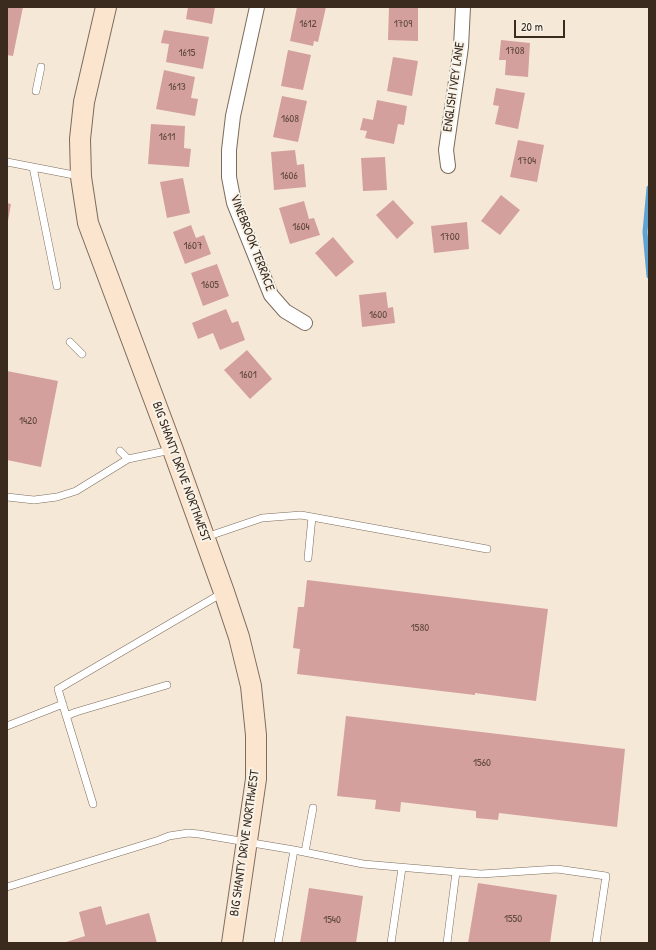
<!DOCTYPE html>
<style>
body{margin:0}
#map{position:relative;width:656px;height:950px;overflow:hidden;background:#f6e8d6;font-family:"Patrick Hand",sans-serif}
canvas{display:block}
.frame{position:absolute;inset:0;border:8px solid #3b2a1e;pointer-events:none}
.scale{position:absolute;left:514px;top:20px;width:51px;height:18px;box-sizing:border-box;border:2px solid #3b2a1e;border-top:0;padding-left:5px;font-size:12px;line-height:14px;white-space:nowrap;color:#3b2a1e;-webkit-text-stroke:3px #f7f3e8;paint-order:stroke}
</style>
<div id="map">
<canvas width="656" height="950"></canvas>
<div class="frame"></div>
<div class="scale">20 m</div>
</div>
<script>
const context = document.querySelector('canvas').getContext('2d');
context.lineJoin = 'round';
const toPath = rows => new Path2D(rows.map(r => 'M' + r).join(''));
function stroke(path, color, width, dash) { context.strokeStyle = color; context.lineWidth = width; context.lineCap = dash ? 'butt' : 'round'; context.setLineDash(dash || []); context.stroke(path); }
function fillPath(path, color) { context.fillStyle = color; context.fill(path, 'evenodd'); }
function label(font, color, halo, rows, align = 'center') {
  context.font = font + ' "Patrick Hand",sans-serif'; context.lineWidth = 4; context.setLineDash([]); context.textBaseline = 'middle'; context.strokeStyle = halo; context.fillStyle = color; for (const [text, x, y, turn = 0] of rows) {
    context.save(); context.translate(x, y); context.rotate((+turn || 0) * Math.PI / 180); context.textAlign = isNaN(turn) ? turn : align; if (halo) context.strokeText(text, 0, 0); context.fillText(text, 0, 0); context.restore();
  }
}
const stream = toPath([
 [649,188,645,232,649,276]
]);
const building = toPath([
 [7,7,23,7,13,56,7,55],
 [188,7,215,7,212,24,186,19],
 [297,7,326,7,318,42,314,41,313,46,290,41],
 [389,7,418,7,418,41,388,40],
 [164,30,209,37,203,69,166,62,169,44,161,43],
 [501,40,530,43,528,77,505,75,506,60,499,60],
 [288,50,311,55,303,90,281,86],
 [393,57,418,61,412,96,387,91],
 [164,70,195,77,191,98,198,99,195,116,156,109],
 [496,88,525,93,518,129,495,124,499,106,493,105],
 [282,96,307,101,298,142,273,137],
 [377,100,407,106,404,125,398,124,394,144,365,138,367,131,360,130,363,118,373,120],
 [151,124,185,126,184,148,191,149,189,167,148,164],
 [518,140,544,145,537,182,510,177],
 [295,150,297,165,304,164,306,187,274,190,271,152],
 [385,157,387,190,363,191,361,158],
 [183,178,190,213,167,218,160,182],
 [501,195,520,210,500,235,481,221],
 [393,200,414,223,397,239,376,215],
 [304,201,309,219,314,218,320,235,290,244,279,208],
 [7,203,11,204,8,221,7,221],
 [467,222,469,249,434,253,431,226],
 [191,225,196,238,204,235,211,254,185,264,173,232],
 [333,237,354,262,336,277,315,253],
 [217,264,229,296,203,306,191,273],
 [386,292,388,308,393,307,395,323,362,327,359,295],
 [226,309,232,323,238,321,245,340,220,350,213,333,198,339,192,323],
 [247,350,272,379,250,399,224,370],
 [7,371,58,381,41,467,7,460],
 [307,580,548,609,536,701,475,693,475,695,297,674,300,649,293,648,298,607,304,607],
 [346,716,625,749,617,827,499,813,498,820,476,818,476,811,401,802,400,812,375,809,376,800,337,796],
 [478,883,557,895,550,943,468,943],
 [309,888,363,896,356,943,300,943],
 [101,906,106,925,149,913,157,943,63,943,85,936,79,912]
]);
const lane = toPath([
 [36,91,41,67],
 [7,162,79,176],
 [33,167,57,286],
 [70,342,82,354],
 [120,451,128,459],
 [7,497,34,500,57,497,76,491,128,459,171,450],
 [206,537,262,518,301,515,487,549],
 [308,558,312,517],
 [66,716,76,712,167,685],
 [7,726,63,704],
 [93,804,58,689,224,592],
 [305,852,313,808],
 [7,887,159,840,169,836,188,833,199,834,294,850,363,864,481,874,557,869,606,876,596,943],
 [278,943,294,850],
 [391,943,402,868],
 [447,943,456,872]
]);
const street = toPath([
 [257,7,233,116,229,150,229,177,234,203,271,295,285,311,305,323],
 [448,166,446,150,461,47,463,7]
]);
const secondary = toPath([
 [106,7,84,102,80,139,81,177,88,223,173,450,224,592,239,637,251,686,256,735,256,779,232,943]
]);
const numberNames = [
 ["1612",308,24],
 ["1709",403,24],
 ["1708",515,51],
 ["1615",187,53],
 ["1613",177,87],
 ["1608",290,119],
 ["1611",167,137],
 ["1704",527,161],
 ["1606",289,176],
 ["1604",301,227],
 ["1700",450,237],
 ["1607",193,246],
 ["1605",210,285],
 ["1600",378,315],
 ["1601",248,375],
 ["1420",28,421],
 ["1580",420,628],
 ["1560",482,763],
 ["1550",513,919],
 ["1540",332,920]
];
const streetNames = [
 ["ENGLISH IVEY LANE",454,87,-82],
 ["VINEBROOK TERRACE",252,243,69],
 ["BIG SHANTY DRIVE NORTHWEST",181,472,70],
 ["BIG SHANTY DRIVE NORTHWEST",245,843,-82]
];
stroke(stream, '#5ea3d3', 5);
fillPath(building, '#d3a09d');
stroke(lane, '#7c6c5e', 8);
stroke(street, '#7c6c5e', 16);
stroke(secondary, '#7c6c5e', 22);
stroke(lane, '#fff', 7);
stroke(street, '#fff', 14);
stroke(secondary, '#fbe5cf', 20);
label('11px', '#61483e', null, numberNames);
label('13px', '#3b2a1e', '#f7f3e8', streetNames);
</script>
